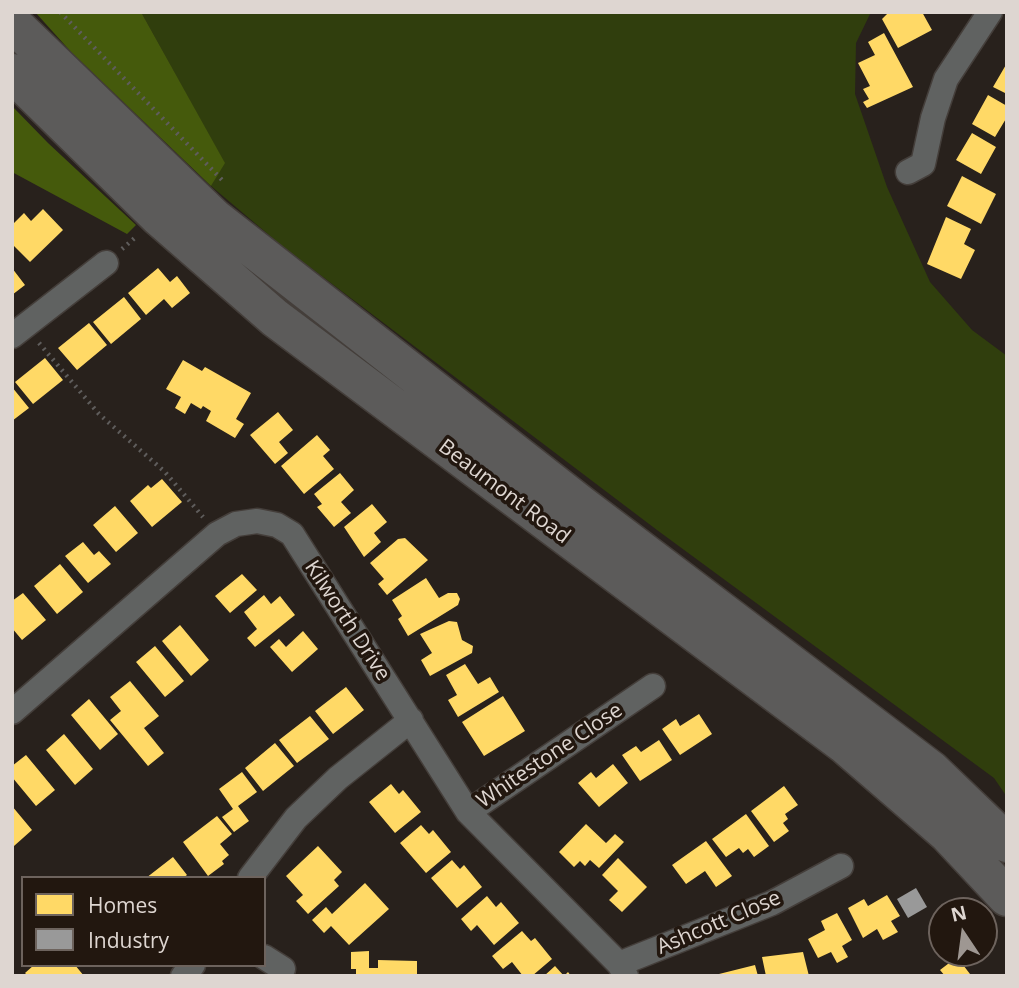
<!DOCTYPE html>
<style>
body{margin:0}
#map{position:relative;width:1019px;height:988px;overflow:hidden;background:#28211c;font-family:"Open Sans",sans-serif}
canvas{display:block}
.frame{position:absolute;inset:0;border:14px solid #ded6d1;pointer-events:none}
.legend{position:absolute;left:21px;top:876px;width:245px;height:91px;box-sizing:border-box;background:#22170f;border:2px solid #6d635d;margin:0;padding:9px 12px;list-style:none;font-size:21px;color:#ded6d1}
.legend li{display:flex;align-items:center;gap:14px;height:35px}
.legend b{width:35px;border:2px solid #6d635d}
.north{position:absolute;left:928px;top:897px;width:70px;height:70px;box-sizing:border-box;background:#22170f;border:2px solid #6d635d;border-radius:50%;rotate:347deg;font-size:19px;font-weight:700;line-height:28px;text-align:center;color:#ded6d1}
.north::after{content:'';display:block;margin:auto;width:24px;height:32px;background:#9e9792;clip-path:polygon(50% 0,100% 100%,50% 72%,0 100%)}
</style>
<div id="map">
<canvas width="1019" height="988"></canvas>
<div class="frame"></div>
<ul class="legend">
<li><b style="height:19px;background:#ffd966"></b>Homes</li>
<li><b style="height:19px;background:#999"></b>Industry</li>
</ul>
<div class="north">N</div>
</div>
<script>
const context = document.querySelector('canvas').getContext('2d');
context.lineJoin = 'round';
function fillPath(path, color) { context.fillStyle = color; context.fill(path, 'evenodd'); }
const toPath = rows => new Path2D(rows.map(r => 'M' + r).join(''));
function stroke(path, color, width, dash) { context.strokeStyle = color; context.lineWidth = width; context.lineCap = dash ? 'butt' : 'round'; context.setLineDash(dash || []); context.stroke(path); }
function label(font, color, halo, rows, align = 'center') {
  context.font = font + ' "Open Sans",sans-serif'; context.lineWidth = 7; context.setLineDash([]); context.textBaseline = 'middle'; context.strokeStyle = halo; context.fillStyle = color; for (const [text, x, y, turn = 0] of rows) {
    context.save(); context.translate(x, y); context.rotate((+turn || 0) * Math.PI / 180); context.textAlign = isNaN(turn) ? turn : align; if (halo) context.strokeText(text, 0, 0); context.fillText(text, 0, 0); context.restore();
  }
}
const green = toPath([
 [141,12,871,12,856,43,855,94,887,187,930,282,972,330,1007,356,1007,797,994,778,657,530,282,246,211,186,224,162]
]);
const forest = toPath([
 [35,12,141,12,225,163,211,186,72,53],
 [12,106,48,143,136,225,127,234,12,172]
]);
const homes = toPath([
 [889,12,922,12,932,30,898,48,882,19],
 [884,33,913,87,867,108,863,102,869,99,863,89,870,86,858,63,875,55,868,42],
 [1007,63,1007,94,993,87],
 [988,95,1007,106,1007,117,995,137,972,124],
 [972,133,996,147,981,174,956,160],
 [962,176,996,194,981,224,947,206],
 [43,209,63,230,30,262,12,244,12,225,24,213,31,221],
 [946,217,971,229,964,244,975,250,961,279,927,264],
 [12,268,25,285,12,295],
 [158,268,170,282,177,276,190,293,172,308,164,299,146,315,128,293],
 [124,297,141,319,111,344,93,322],
 [89,323,107,345,77,370,58,348],
 [45,358,63,380,33,404,15,382],
 [183,360,202,371,205,367,251,393,236,419,244,424,235,438,206,421,211,411,203,406,201,409,191,403,185,414,175,408,181,397,166,389],
 [12,387,29,408,12,421],
 [278,412,293,430,279,442,288,453,275,464,250,435],
 [317,435,330,450,323,456,334,469,304,494,281,466],
 [340,473,354,490,341,502,351,513,334,527,317,507,322,504,314,494],
 [162,479,182,502,152,527,130,501,148,485,151,488],
 [372,504,387,522,374,533,381,542,364,557,344,527],
 [115,506,138,533,116,552,93,525],
 [405,538,428,560,387,595,378,584,384,579,370,563,398,539],
 [83,542,94,555,99,551,111,564,88,583,65,556],
 [60,564,83,592,57,614,34,586],
 [242,574,257,590,230,613,215,596],
 [426,578,439,598,448,593,457,593,460,599,458,605,408,636,398,619,402,616,392,600],
 [23,593,46,620,22,640,12,628,12,601],
 [264,595,271,604,280,596,295,615,255,647,247,638,257,629,244,612],
 [449,621,457,622,462,640,473,646,472,653,430,676,421,660,432,653,420,634],
 [180,625,209,660,191,676,162,641],
 [303,631,318,649,292,672,270,647,279,639,286,647],
 [155,646,184,681,165,697,136,662],
 [465,664,478,684,490,677,499,692,458,717,448,700,457,695,446,675],
 [130,681,159,716,144,728,164,753,148,766,110,720,121,711,110,697],
 [346,687,364,710,333,734,315,711],
 [503,696,525,731,484,756,462,722],
 [89,699,118,734,100,750,71,715],
 [699,714,712,734,680,755,662,729,676,719,680,726],
 [310,716,329,739,297,763,279,740],
 [64,734,93,769,75,785,46,750],
 [659,740,672,760,640,781,622,755,636,746,641,752],
 [275,743,294,766,263,791,245,768],
 [26,755,55,790,36,806,12,777,12,766],
 [613,764,628,783,599,807,578,783,591,772,596,778],
 [242,772,257,792,238,806,249,821,234,832,222,817,233,809,219,789],
 [391,784,399,794,403,790,421,812,395,833,369,802],
 [784,786,798,805,785,814,788,819,783,823,789,831,774,842,751,811],
 [12,806,32,830,14,846,12,844],
 [746,814,769,846,754,857,748,849,743,853,739,848,726,857,712,839],
 [217,816,232,834,220,844,229,855,222,861,224,864,208,876,183,842],
 [586,824,606,843,615,834,624,842,599,868,590,860,585,866,580,861,574,867,559,852],
 [421,825,429,834,433,830,451,852,426,873,400,843],
 [706,841,732,876,716,887,705,871,686,884,672,865],
 [318,846,342,872,334,880,339,886,308,914,296,901,303,895,286,876],
 [173,857,187,875,183,878,146,878],
 [618,858,647,887,622,912,609,900,618,891,602,875],
 [452,860,460,869,464,865,482,887,457,908,431,878],
 [365,883,389,909,349,945,331,926,324,933,312,920,326,907,332,914],
 [887,895,900,916,891,921,898,932,883,940,877,929,863,938,848,908,864,899,868,906],
 [487,896,496,907,501,902,519,923,494,945,477,925,471,931,461,919],
 [837,913,852,940,842,946,848,957,837,963,831,952,818,958,808,939,825,930,821,921],
 [522,931,531,941,535,938,552,959,532,976,523,976,512,962,503,969,492,956],
 [369,951,369,968,378,968,378,960,417,961,417,975,356,976,356,969,351,969,351,952],
 [803,952,809,976,766,976,762,957],
 [957,957,970,974,945,976,940,970],
 [34,965,75,965,84,976,28,976,25,973],
 [755,965,758,976,715,976,715,975],
 [555,966,564,976,568,972,571,976,544,976]
]);
const industry = toPath([
 [916,888,927,907,908,918,897,899]
]);
const path = toPath([
 [60,12,224,182],
 [122,249,137,236],
 [39,343,99,414,165,472,203,517]
]);
const minor = toPath([
 [908,172,923,164,933,118,946,79,990,12],
 [12,336,106,263],
 [12,712,217,534,236,524,257,521,277,525,292,534,468,812,619,964,626,976],
 [468,812,653,686],
 [250,878,296,818,338,778,411,720],
 [264,957,283,969],
 [619,964,772,903,841,866],
 [183,976,193,965]
]);
const trunk = toPath([
 [12,23,214,218,581,505,931,770,1007,843],
 [12,73,159,217,275,318,844,744,948,834,1007,897]
]);
const streetNames = [
 ["Beaumont Road",504,492,37],
 ["Kilworth Drive",347,621,57],
 ["Whitestone Close",550,756,-34],
 ["Ashcott Close",719,923,-23]
];
fillPath(green, '#303e0d');
fillPath(forest, '#455a0c');
fillPath(homes, '#ffd966');
fillPath(industry, '#999');
stroke(minor, '#443e3a', 27);
stroke(trunk, '#443e3a', 41);
stroke(path, '#5f5d5c', 4.5, [2, 5]);
stroke(minor, '#606261', 24);
stroke(trunk, '#5c5b5a', 38);
label('21px', '#ded6d1', '#22170f', streetNames);
</script>
